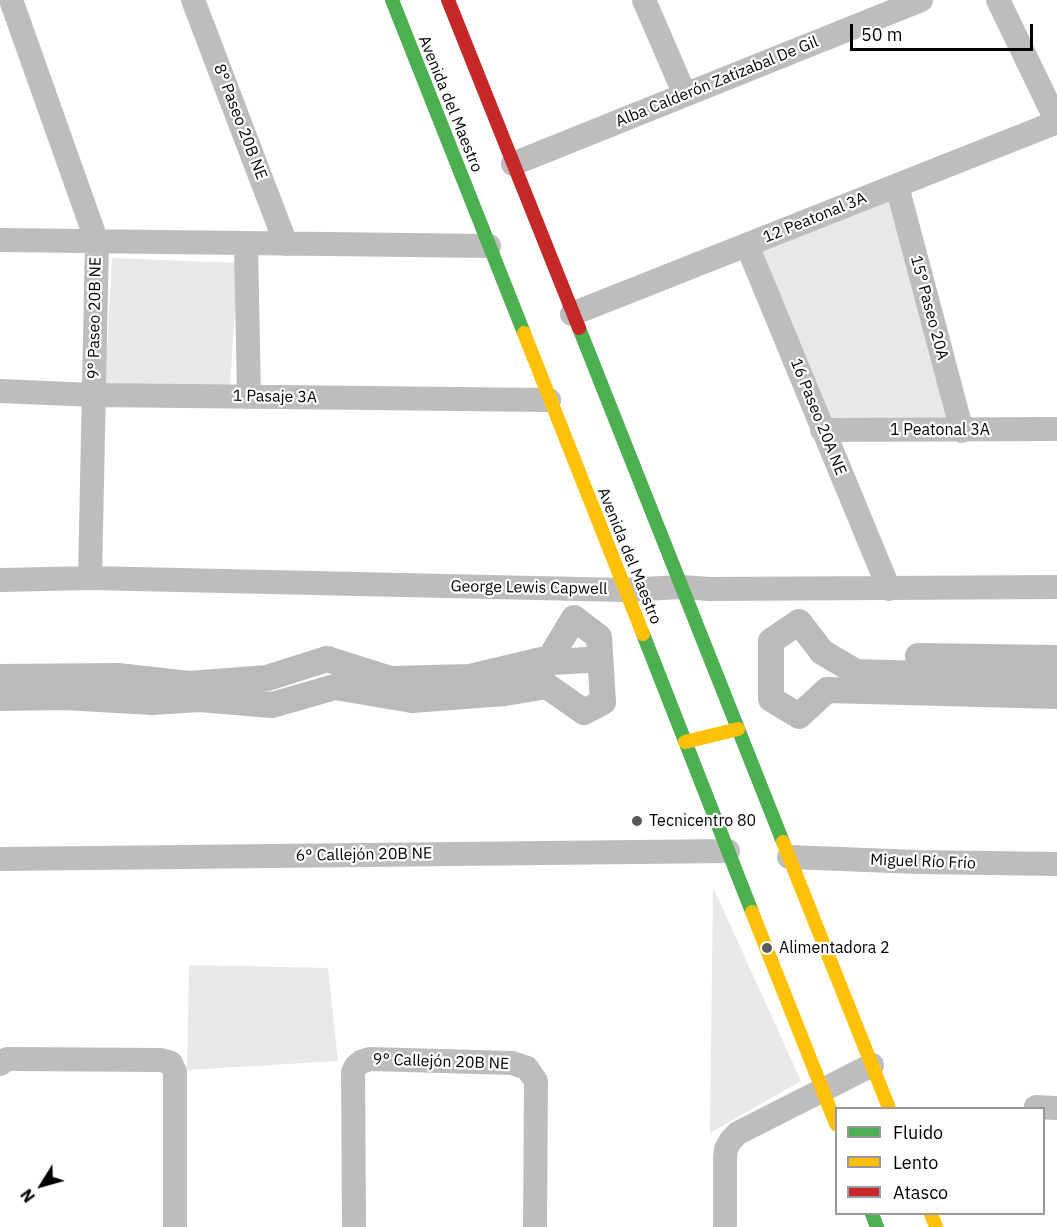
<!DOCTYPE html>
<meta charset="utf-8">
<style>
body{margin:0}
#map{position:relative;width:1057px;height:1227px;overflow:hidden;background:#fff;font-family:"IBM Plex Sans",sans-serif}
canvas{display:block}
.legend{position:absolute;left:835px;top:1107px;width:210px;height:108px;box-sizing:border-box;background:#fff;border:2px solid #999;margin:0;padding:8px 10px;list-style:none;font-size:18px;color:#000}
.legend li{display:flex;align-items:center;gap:12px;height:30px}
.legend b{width:30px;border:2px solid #999}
.north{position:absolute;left:12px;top:1155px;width:60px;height:60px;-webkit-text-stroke:4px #fff;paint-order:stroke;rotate:233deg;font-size:16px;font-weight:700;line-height:24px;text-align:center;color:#000}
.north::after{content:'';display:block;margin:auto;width:21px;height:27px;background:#000;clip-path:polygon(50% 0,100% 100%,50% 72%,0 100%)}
.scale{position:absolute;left:850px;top:24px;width:183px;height:27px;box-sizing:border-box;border:3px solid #000;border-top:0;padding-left:8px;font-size:18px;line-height:21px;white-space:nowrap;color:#000;-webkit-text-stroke:4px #fff;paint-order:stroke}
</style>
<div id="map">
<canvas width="1057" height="1227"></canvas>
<ul class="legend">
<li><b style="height:8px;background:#4caf50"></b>Fluido</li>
<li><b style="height:8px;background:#ffc107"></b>Lento</li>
<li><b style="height:8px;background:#c62828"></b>Atasco</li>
</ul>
<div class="north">N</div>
<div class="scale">50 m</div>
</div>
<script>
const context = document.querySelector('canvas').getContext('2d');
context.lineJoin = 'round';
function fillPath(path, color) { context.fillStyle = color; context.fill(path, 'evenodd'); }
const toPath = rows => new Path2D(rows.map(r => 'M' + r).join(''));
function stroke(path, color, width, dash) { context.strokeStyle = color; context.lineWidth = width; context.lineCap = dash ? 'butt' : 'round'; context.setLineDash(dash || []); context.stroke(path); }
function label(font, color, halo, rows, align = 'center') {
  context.font = font + ' "IBM Plex Sans",sans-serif'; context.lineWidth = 4.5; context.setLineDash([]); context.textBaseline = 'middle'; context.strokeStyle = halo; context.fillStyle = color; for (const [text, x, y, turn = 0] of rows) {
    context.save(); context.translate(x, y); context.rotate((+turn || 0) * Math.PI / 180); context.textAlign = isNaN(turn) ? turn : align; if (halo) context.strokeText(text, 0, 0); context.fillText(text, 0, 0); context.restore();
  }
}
const green = toPath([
 [897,186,962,431,822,430,747,245],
 [112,258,238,263,230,387,105,385],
 [713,887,801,1081,710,1133],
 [189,965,328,968,338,1061,187,1070]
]);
const canal = toPath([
 [918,656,1057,658],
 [534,663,587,660],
 [0,677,118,676,189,684,267,678,327,659,390,679,470,677,550,658,574,618,599,637,603,702,584,712,547,686,505,693,412,700,335,687,272,705,199,699,153,702,64,697,0,698],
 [1057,678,856,672,822,652,799,622,771,641,771,699,799,716,827,690,1057,696]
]);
const street = toPath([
 [11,0,97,242,90,578],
 [193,0,286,244],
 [644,0,685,95],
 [998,0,1057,122],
 [513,164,921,0],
 [897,186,962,431],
 [0,240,489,246],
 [246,244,249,397],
 [747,245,889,589],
 [572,314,1057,122],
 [0,391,94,395,549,400],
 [822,430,1057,429],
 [0,580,90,578,625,590,681,587,710,589,1057,587],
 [789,857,918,862,1057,864],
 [0,859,728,851],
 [0,1064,7,1059,14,1059,161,1060,171,1063,175,1072,175,1227],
 [1036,1107,1057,1108],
 [354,1227,353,1072,356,1066,361,1062,370,1059,512,1063,527,1068,536,1081,535,1227],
 [725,1227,725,1158,726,1149,731,1140,738,1133,872,1065]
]);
const fast = toPath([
 [392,0,524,333],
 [579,328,783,842],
 [643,634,752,912],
 [872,1214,877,1227]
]);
const slow = toPath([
 [524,333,643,634],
 [685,742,738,729],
 [783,842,889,1108],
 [752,912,836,1124],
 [931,1214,936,1227]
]);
const jam = toPath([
 [448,0,579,328]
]);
const markers = [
 [637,821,6,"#595959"],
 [767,948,6,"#595959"]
];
const streetNames = [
 ["Alba Calderón Zatizabal De Gil",717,82,-22],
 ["Avenida del Maestro",450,104,68],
 ["8° Paseo 20B NE",240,122,69],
 ["12 Peatonal 3A",815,218,-22],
 ["15° Paseo 20A",929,308,75],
 ["9° Paseo 20B NE",95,318,-89],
 ["1 Pasaje 3A",275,397,1],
 ["16 Paseo 20A NE",818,417,68],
 ["1 Peatonal 3A",940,430],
 ["Avenida del Maestro",629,556,68],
 ["George Lewis Capwell",529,588,1],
 ["6° Callejón 20B NE",364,855,-1],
 ["Miguel Río Frío",923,862,2],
 ["9° Callejón 20B NE",441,1062,2]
];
const poiNames = [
 ["Tecnicentro 80",649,821],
 ["Alimentadora 2",779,948]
];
fillPath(green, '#e8e8e8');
stroke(canal, '#bababa', 26);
stroke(street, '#bdbdbd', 24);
stroke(fast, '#4caf50', 14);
stroke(slow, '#ffc107', 14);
stroke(jam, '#c62828', 14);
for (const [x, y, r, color] of markers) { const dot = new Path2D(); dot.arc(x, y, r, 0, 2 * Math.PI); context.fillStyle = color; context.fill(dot); stroke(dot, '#fff', 2); }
label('16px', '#000', '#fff', streetNames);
label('16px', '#000', '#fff', poiNames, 'left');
</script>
